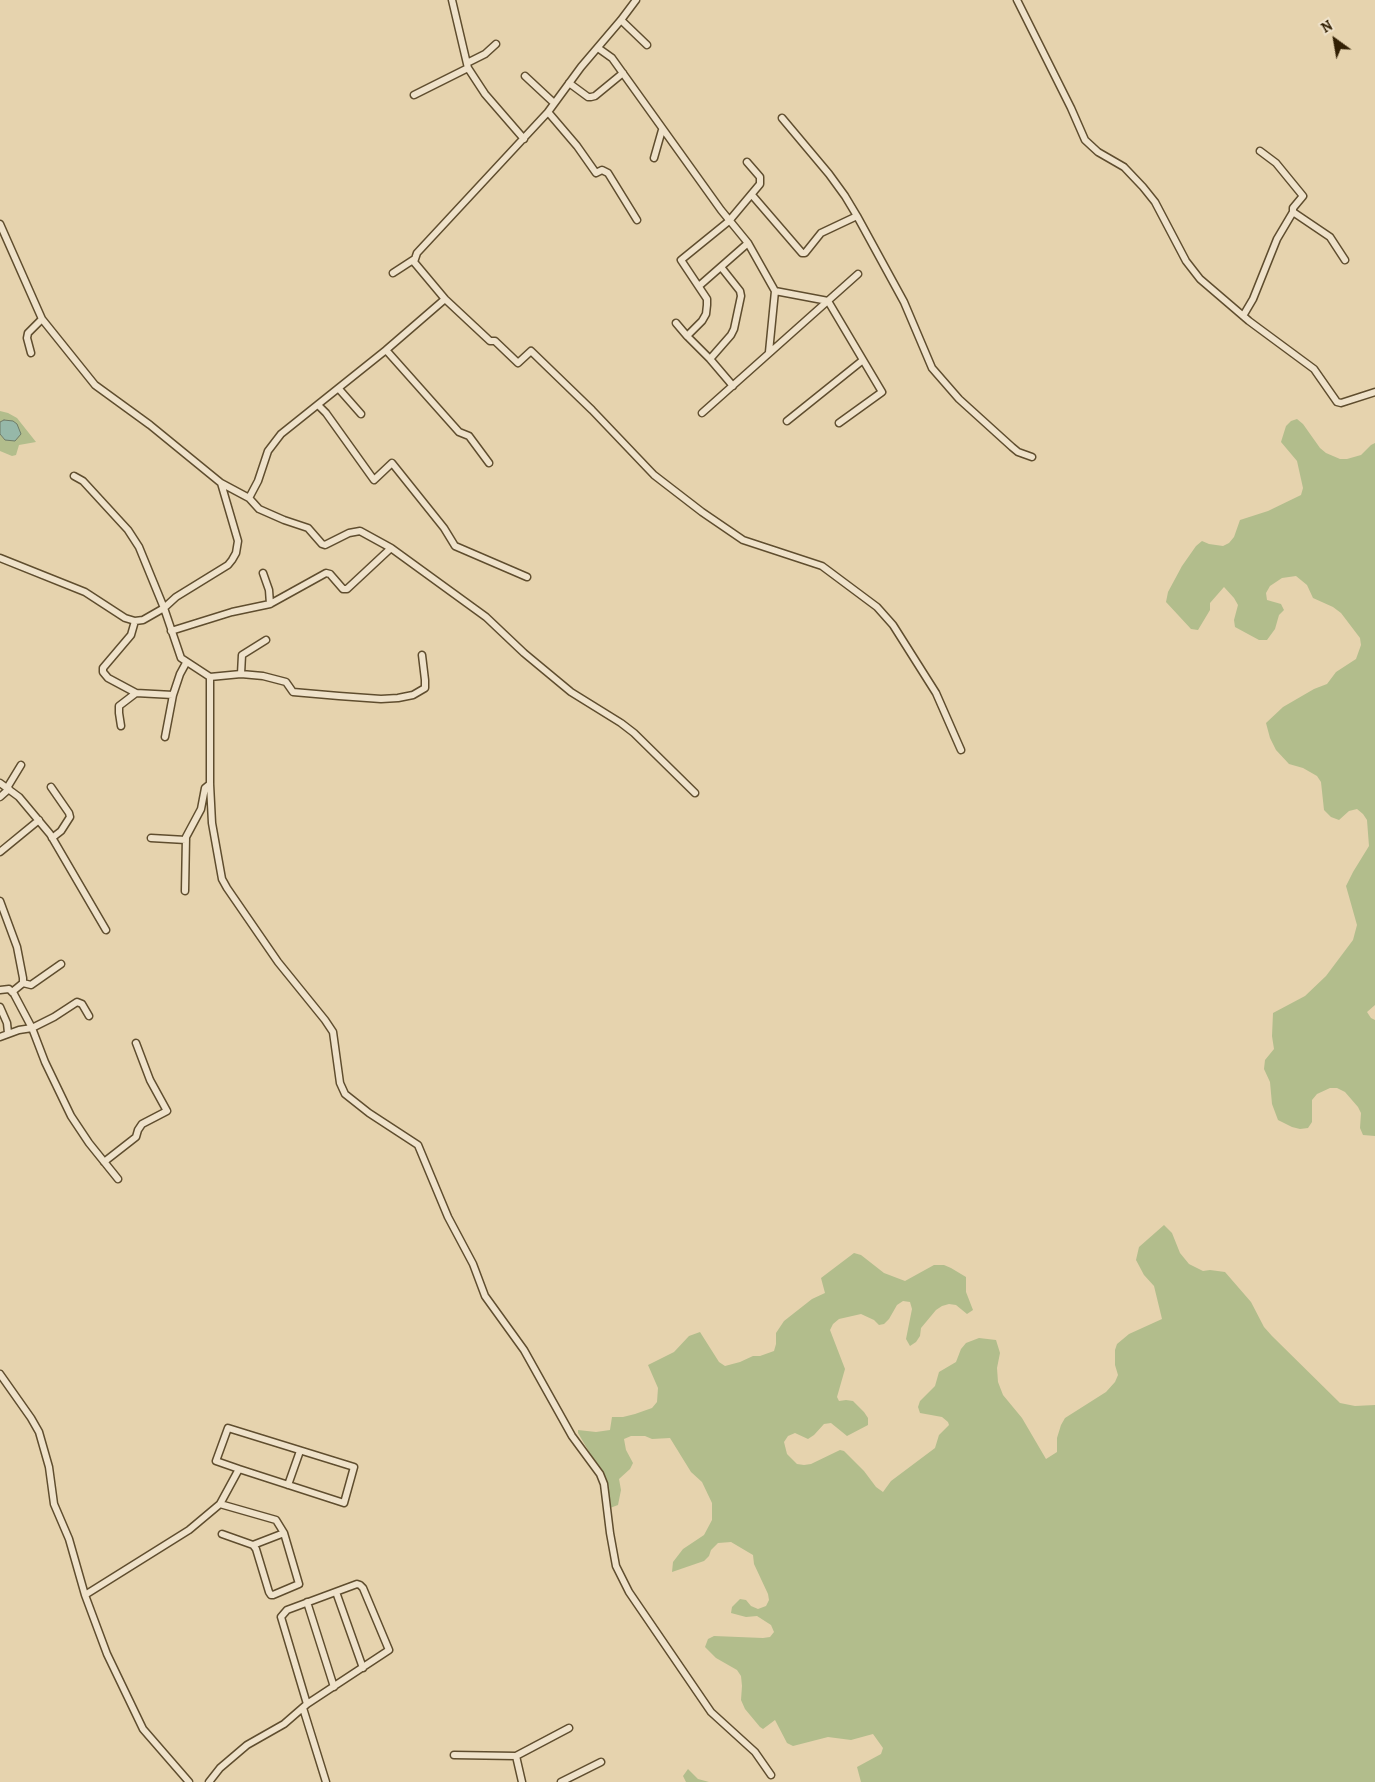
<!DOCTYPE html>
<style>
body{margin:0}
#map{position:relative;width:1375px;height:1782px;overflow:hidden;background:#e6d3ae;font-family:Alegreya,serif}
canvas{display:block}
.north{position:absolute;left:1310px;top:15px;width:50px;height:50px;-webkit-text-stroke:4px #efe2ca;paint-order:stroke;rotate:328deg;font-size:14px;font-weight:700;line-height:20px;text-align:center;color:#322004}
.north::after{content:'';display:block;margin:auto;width:18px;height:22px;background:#322004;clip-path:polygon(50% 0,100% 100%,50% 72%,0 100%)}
</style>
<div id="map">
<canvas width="1375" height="1782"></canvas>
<div class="north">N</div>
</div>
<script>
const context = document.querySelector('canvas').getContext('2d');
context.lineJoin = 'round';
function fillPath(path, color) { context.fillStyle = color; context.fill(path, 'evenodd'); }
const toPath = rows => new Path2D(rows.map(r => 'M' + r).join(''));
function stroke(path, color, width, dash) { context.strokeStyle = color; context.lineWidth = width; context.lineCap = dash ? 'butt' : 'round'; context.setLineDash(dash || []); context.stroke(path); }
const green = toPath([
 [0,411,8,413,17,418,36,442,19,445,16,455,12,456,0,451,0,434,5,440,4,420,0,422],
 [1297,419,1303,424,1320,448,1326,453,1340,459,1347,459,1361,455,1371,445,1375,443,1375,1005,1367,1012,1371,1018,1375,1020,1375,1136,1363,1135,1360,1128,1361,1113,1358,1107,1345,1092,1337,1088,1330,1088,1317,1094,1312,1100,1312,1122,1308,1128,1300,1129,1292,1127,1278,1120,1272,1104,1270,1082,1264,1069,1265,1060,1274,1049,1272,1036,1273,1013,1305,996,1326,976,1353,940,1357,925,1346,886,1353,872,1369,846,1367,820,1363,814,1357,809,1349,811,1339,820,1331,817,1324,810,1321,782,1317,776,1303,768,1289,764,1276,750,1270,738,1266,723,1283,707,1314,689,1327,684,1336,672,1356,659,1361,645,1360,638,1341,613,1333,607,1313,598,1307,585,1296,576,1282,578,1270,586,1266,593,1267,600,1281,604,1284,610,1279,615,1275,629,1267,640,1259,640,1235,627,1234,620,1238,605,1234,598,1224,587,1210,603,1210,610,1198,630,1191,629,1166,602,1168,592,1182,566,1196,546,1202,541,1209,544,1223,546,1229,543,1234,537,1240,520,1268,511,1301,495,1303,488,1297,461,1281,442,1286,426,1291,421],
 [1164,1225,1172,1233,1180,1253,1189,1264,1203,1271,1210,1270,1225,1272,1251,1302,1264,1327,1272,1336,1340,1403,1355,1406,1375,1405,1375,1782,861,1782,857,1767,881,1754,883,1748,873,1734,851,1740,828,1737,793,1746,787,1743,775,1720,763,1729,760,1727,745,1709,741,1700,742,1686,741,1676,737,1670,716,1658,705,1647,708,1639,714,1636,763,1638,770,1637,774,1632,771,1625,757,1616,746,1617,731,1613,732,1607,740,1599,746,1600,751,1606,758,1609,766,1606,769,1600,768,1594,754,1564,753,1555,731,1542,718,1543,711,1550,709,1556,704,1561,672,1572,673,1562,683,1549,704,1535,712,1520,712,1503,702,1482,691,1472,670,1438,652,1439,645,1436,631,1436,624,1439,626,1450,633,1463,630,1469,619,1479,621,1490,618,1505,610,1508,605,1479,578,1433,578,1430,596,1432,610,1430,612,1417,623,1417,635,1414,652,1408,657,1402,658,1388,648,1365,674,1352,689,1336,700,1332,719,1362,725,1366,740,1362,753,1356,760,1356,774,1351,776,1344,776,1333,784,1321,812,1299,825,1293,821,1278,854,1253,861,1255,884,1273,905,1281,934,1265,944,1265,951,1268,966,1277,966,1292,973,1310,967,1314,956,1305,949,1304,942,1306,936,1310,921,1328,920,1336,916,1342,910,1346,906,1339,912,1309,910,1302,903,1301,897,1305,889,1319,884,1324,879,1325,874,1320,861,1314,839,1319,833,1324,830,1330,845,1369,837,1397,839,1401,846,1400,853,1401,864,1412,868,1418,868,1425,847,1436,831,1423,824,1424,814,1435,808,1439,795,1433,788,1436,784,1442,787,1454,797,1464,804,1465,811,1464,840,1450,844,1451,864,1471,876,1487,883,1492,891,1481,935,1448,939,1435,949,1425,948,1422,942,1417,920,1413,918,1407,920,1401,935,1386,939,1372,956,1362,961,1349,966,1343,979,1338,996,1340,1000,1353,997,1368,998,1382,1003,1395,1022,1418,1046,1459,1057,1452,1057,1438,1061,1425,1065,1418,1106,1392,1115,1382,1118,1375,1115,1365,1115,1350,1117,1344,1129,1334,1162,1319,1154,1286,1144,1275,1136,1260,1139,1247],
 [688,1769,698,1779,709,1782,686,1782,683,1776]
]);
const water = toPath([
 [4,420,13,421,17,424,21,434,15,441,5,440,0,434,0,422,4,420]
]);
const minor = toPath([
 [452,0,468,68,485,94,524,139],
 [636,0,621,20,581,67,548,112,417,253,414,262,445,299,490,341,495,341,518,363,531,351,592,410,654,475,702,512,743,540,822,566,877,607,893,625,936,693,961,750],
 [1017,0,1071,108,1085,140,1098,152,1124,167,1143,187,1155,202,1186,261,1200,279,1249,321,1314,369,1337,402,1341,403,1375,392],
 [621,20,647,45],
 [598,48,612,58,721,210,748,243,775,291,769,352],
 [467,63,485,54,496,44],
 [525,76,554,103],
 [569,83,588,97,591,97,595,96,623,73],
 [414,95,468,68],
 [548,112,577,146,596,173,602,170,608,173,637,220],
 [782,118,829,174,845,196,857,216],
 [654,158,662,130],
 [752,195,802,253,805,253,821,233,857,216,904,302,932,368,959,399,1012,447,1018,452,1032,457],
 [1293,212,1330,237,1345,260],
 [0,224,42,319,95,385,150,425,221,483,249,498,259,509,284,520,308,528,322,544,325,545,349,533,360,531,391,548,486,617,524,653,571,692,621,723,634,733,695,793],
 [721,267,740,291,741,296,734,329,731,335,710,359,733,386],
 [393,273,413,260],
 [699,286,748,243],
 [775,291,828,301,863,360,787,421],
 [1243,316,1253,299,1277,239,1293,212,1293,208,1303,196,1276,163,1260,151],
 [676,323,687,336],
 [386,350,459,432,469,436,489,463],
 [31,353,27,338,28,333,42,319],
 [710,359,687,336,702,321,706,314,707,305,707,299,681,260,729,221,760,184,760,177,747,162],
 [339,389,361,414],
 [318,405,326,413,374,480,392,463,444,528,455,546,527,577],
 [702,413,858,274],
 [839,423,882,392,863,360],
 [74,476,83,481,128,530,139,547,164,608,181,658,210,677,210,784,212,823,222,879,227,888,278,962,325,1020,333,1032,340,1083,345,1094,369,1113,418,1145,448,1217,473,1264,485,1296,524,1350,572,1436,600,1474,604,1484,610,1533,616,1566,629,1592,711,1712,755,1752,771,1775],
 [249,498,258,481,268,451,281,434,386,350,445,299],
 [0,558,85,592,125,618,135,621,143,620,164,608,176,597,228,565,232,560,236,553,238,541,221,483],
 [263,573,269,590,270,604],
 [135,621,131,635,103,668,103,672,108,678,136,693,173,695,180,674,186,663],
 [171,631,232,612,270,604,326,573,330,574,343,589,347,589,391,548],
 [241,674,263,676,286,682,293,692,339,696,381,699,398,698,413,695,425,688,425,680,422,655],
 [210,677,241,674,242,655,266,640],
 [121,726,119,713,119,706,136,693],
 [165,737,173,695],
 [0,783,19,797,50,834,106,930],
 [51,787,69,813,70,817,61,831,52,838],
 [7,788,21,765],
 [0,797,9,789],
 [151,838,186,840],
 [0,852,39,820],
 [185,891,186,837,201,809,205,788,210,784],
 [0,901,17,947,23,978,23,983,12,992],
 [23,983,31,985,61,964],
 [0,990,9,989,14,994,32,1028,54,1017,77,1002,82,1004,89,1016],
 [0,1007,7,1023,8,1033],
 [0,1037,19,1030,32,1028,45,1062,71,1116,89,1143,118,1179],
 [104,1162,136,1137,138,1130,142,1124,167,1111,150,1080,136,1043],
 [0,1374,31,1418,39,1432,49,1467,54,1504,69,1539,85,1595,107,1654,143,1729,189,1782],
 [288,1485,300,1451],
 [220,1504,239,1469,344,1503,354,1467,228,1428,216,1461,239,1469],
 [253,1545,284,1533],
 [336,1592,363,1668],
 [85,1595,189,1530,220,1504,276,1520,284,1533,299,1584,273,1595,271,1595,269,1592,256,1549,253,1545,222,1534],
 [307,1602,334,1687],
 [303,1708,326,1782],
 [454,1755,516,1756],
 [209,1782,220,1768,247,1745,284,1724,307,1704,389,1650,363,1588,360,1585,357,1584,287,1610,281,1617,307,1704],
 [522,1782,516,1756,569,1728],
 [561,1782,601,1762]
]);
fillPath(green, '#b2bd8c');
fillPath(water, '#96b8a9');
stroke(water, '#6e7b67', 1);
stroke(minor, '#5f4d2e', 9);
stroke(minor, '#efe2ca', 6);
</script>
